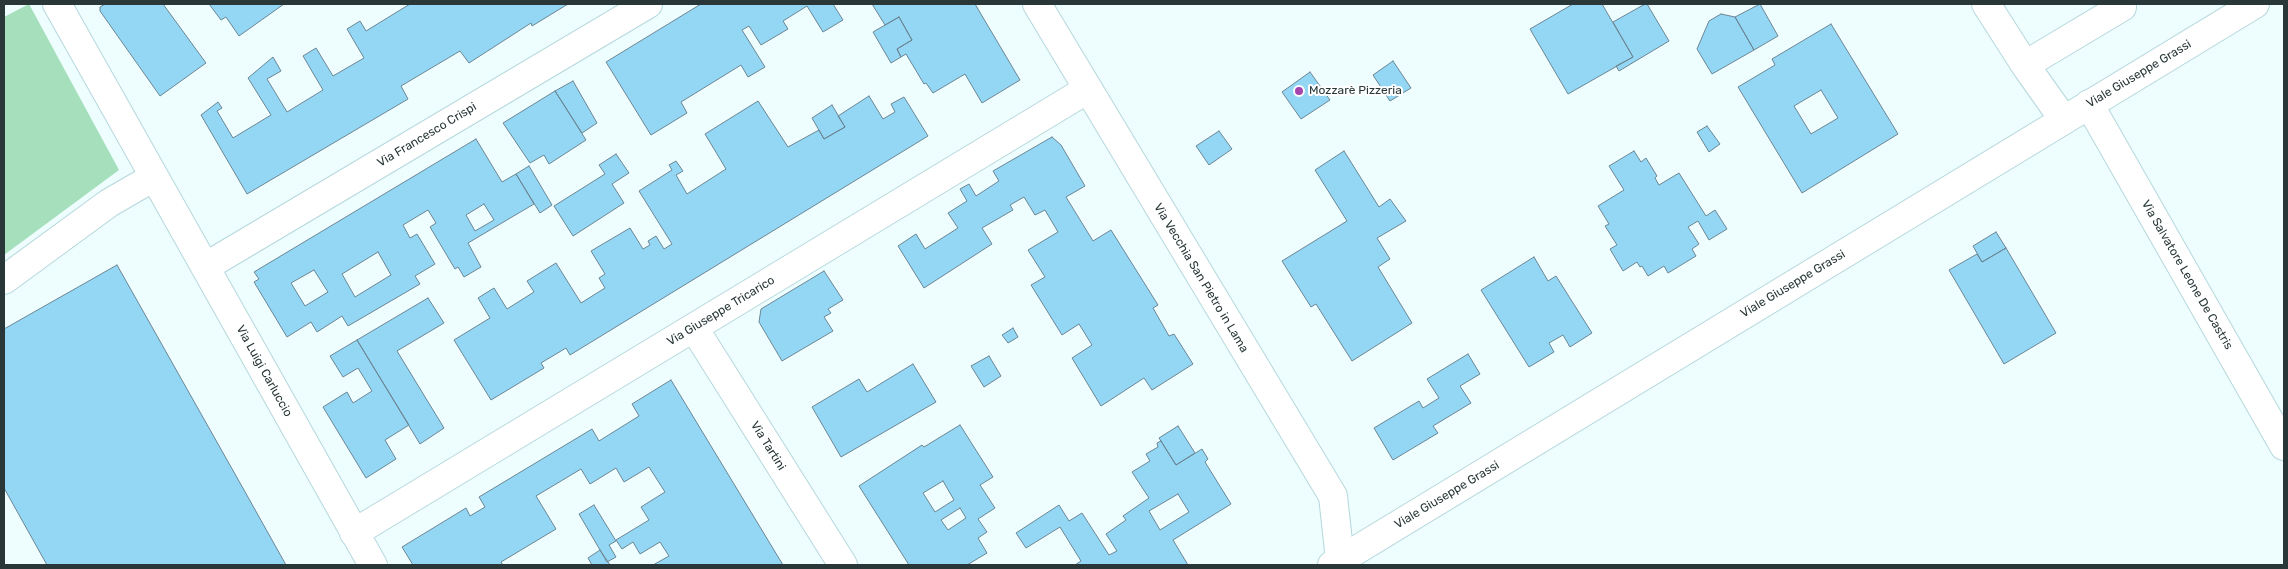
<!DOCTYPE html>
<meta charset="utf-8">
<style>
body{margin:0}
#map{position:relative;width:2288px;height:569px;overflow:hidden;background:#eefdfe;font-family:Rubik,sans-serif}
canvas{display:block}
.frame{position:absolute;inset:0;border:5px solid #293738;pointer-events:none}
</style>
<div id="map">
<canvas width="2288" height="569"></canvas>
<div class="frame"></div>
</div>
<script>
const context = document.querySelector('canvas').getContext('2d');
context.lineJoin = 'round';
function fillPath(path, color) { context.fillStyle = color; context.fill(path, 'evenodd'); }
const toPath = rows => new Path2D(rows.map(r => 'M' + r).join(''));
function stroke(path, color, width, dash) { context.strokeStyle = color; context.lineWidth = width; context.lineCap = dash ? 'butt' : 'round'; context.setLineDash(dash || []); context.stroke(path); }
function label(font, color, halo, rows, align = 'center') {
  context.font = font + ' Rubik,sans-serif'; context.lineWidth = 4; context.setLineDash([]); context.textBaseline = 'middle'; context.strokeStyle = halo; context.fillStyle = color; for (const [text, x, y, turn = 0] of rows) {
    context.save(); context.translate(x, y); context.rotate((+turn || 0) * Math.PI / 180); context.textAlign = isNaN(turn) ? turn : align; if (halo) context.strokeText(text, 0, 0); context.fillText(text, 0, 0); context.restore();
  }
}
const green = toPath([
 [29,4,119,170,4,255,4,17]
]);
const building = toPath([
 [105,4,163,4,206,63,160,96,100,11,100,7,105,4],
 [209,4,284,4,239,36,226,17,221,20,209,4],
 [410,4,568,4,532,26,531,23,469,63,460,51,401,86,408,99,247,194,201,115,218,102,222,108,217,111,233,138,271,115,248,78,273,57,281,71,267,79,287,112,323,90,303,56,316,48,333,76,364,58,347,29,360,21,366,31,410,4],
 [701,4,833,4,843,20,823,32,807,6,783,21,788,29,761,45,749,26,742,30,765,67,748,77,741,65,681,102,687,113,651,135,606,62,701,4],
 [872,4,975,4,1020,80,982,103,965,74,933,93,926,83,924,84,906,54,901,57,897,49,912,40,899,17,885,25,872,4],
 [1573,4,1602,4,1633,57,1568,94,1530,29,1573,4],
 [1645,4,1647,4,1669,41,1619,71,1616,66,1633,57,1613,22,1645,4],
 [1760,4,1778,36,1754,50,1735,17,1760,4],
 [1721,14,1735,17,1754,50,1712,74,1697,49,1709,21,1721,14],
 [899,17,912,40,897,49,901,57,891,63,873,32,899,17],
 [1831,24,1898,134,1802,193,1738,87,1775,65,1772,59,1831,24],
 [1821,90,1838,118,1811,134,1794,106,1821,90],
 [1393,61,1411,88,1390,101,1373,75,1393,61],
 [1310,72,1330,100,1301,119,1282,92,1310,72],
 [573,81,597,123,582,133,555,91,573,81],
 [555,91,586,140,549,164,544,155,530,163,503,123,555,91],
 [869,96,883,119,895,112,891,104,904,97,928,136,570,355,566,348,541,363,544,368,491,400,454,340,490,318,478,298,494,288,507,309,534,292,527,281,556,263,581,303,605,288,599,278,605,274,591,251,630,228,643,249,650,245,648,241,656,236,664,249,672,244,639,191,672,170,669,165,676,161,683,171,676,175,687,194,726,169,705,134,758,101,788,147,819,130,824,139,845,127,838,116,869,96],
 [832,105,845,127,824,139,812,118,832,105],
 [1707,126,1720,144,1709,152,1697,132,1707,126],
 [1219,131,1232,149,1209,165,1196,146,1219,131],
 [1052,137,1061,145,1085,186,1066,197,1093,241,1111,230,1158,305,1153,308,1169,336,1174,334,1193,364,1152,390,1144,378,1101,406,1072,358,1092,345,1079,324,1062,335,1031,285,1045,277,1028,250,1058,232,1045,210,1035,215,1024,197,1010,205,1013,210,982,228,992,244,924,288,898,246,916,234,925,249,958,228,948,213,967,201,960,189,969,184,976,196,999,181,993,171,1052,137],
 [476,139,502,182,516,174,534,204,468,243,481,267,464,277,458,267,455,269,430,227,436,223,428,210,403,225,410,238,417,234,435,264,415,276,420,284,348,326,342,316,317,332,311,322,287,337,254,282,259,279,254,272,476,139],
 [484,204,494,220,475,231,466,215,484,204],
 [378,252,391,275,355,297,342,274,378,252],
 [314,270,328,292,305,306,291,283,314,270],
 [1344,151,1379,207,1390,199,1406,221,1377,238,1390,259,1378,267,1412,323,1352,361,1316,304,1311,307,1282,261,1347,221,1315,170,1344,151],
 [1634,151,1641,162,1646,158,1657,176,1655,178,1659,185,1679,173,1706,216,1715,210,1727,229,1709,240,1698,221,1688,227,1699,244,1692,249,1696,256,1668,273,1664,266,1648,276,1642,266,1640,267,1637,262,1623,271,1610,249,1617,245,1605,226,1609,224,1598,206,1624,190,1609,166,1634,151],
 [616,154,629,173,612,184,624,203,573,236,554,206,605,174,599,165,616,154],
 [529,166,552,205,540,213,516,174,529,166],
 [1996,232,2006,248,1982,262,1973,246,1996,232],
 [2006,248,2056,333,2004,364,1949,270,1977,254,1982,262,2006,248],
 [1534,257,1548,281,1556,276,1592,333,1570,347,1563,335,1549,343,1554,352,1529,367,1481,290,1534,257],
 [117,265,244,490,286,565,47,565,4,488,4,329,117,265],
 [824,271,843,300,828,309,831,313,824,317,833,331,782,361,759,322,761,309,824,271],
 [428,298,444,323,397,351,444,428,420,444,357,340,428,298],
 [1013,328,1018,337,1008,343,1002,335,1013,328],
 [357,340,409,425,385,440,396,459,366,478,323,407,347,392,353,403,372,391,358,368,343,377,330,356,357,340],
 [1468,354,1480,374,1460,386,1471,403,1433,426,1438,433,1393,460,1374,428,1419,401,1423,408,1439,398,1427,379,1468,354],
 [989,356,1001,376,984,387,971,366,989,356],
 [913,364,936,402,841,457,812,407,859,379,867,392,913,364],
 [671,380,783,565,653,565,669,556,660,542,640,554,633,542,622,549,616,540,649,520,641,507,665,492,649,467,624,482,616,468,590,484,581,469,536,496,556,529,501,562,503,565,413,565,402,547,466,508,470,516,485,507,479,497,592,429,599,441,639,416,632,404,671,380],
 [960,425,993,477,980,485,995,508,978,519,987,532,978,538,987,553,967,565,909,565,859,486,922,445,924,447,960,425],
 [943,481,954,500,935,512,923,493,943,481],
 [960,508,966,518,948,530,941,520,960,508],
 [1178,426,1195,453,1176,465,1159,438,1178,426],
 [1161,441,1176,465,1202,449,1208,459,1205,462,1231,504,1173,540,1188,565,1075,565,1081,561,1060,527,1026,548,1016,533,1059,505,1069,521,1082,513,1109,555,1117,551,1106,534,1126,520,1123,516,1149,498,1132,472,1150,461,1146,454,1158,447,1157,443,1161,441],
 [1178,494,1189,512,1160,530,1149,511,1178,494],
 [594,505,616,541,609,545,616,557,607,562,579,514,594,505],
 [600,550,610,565,592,565,588,558,600,550]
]);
const street = toPath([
 [57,4,373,565],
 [1037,4,1333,496,1340,560,1343,565],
 [1986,4,2025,65,2064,120],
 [2025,65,2122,7,2120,4],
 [2089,104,2284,446],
 [205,267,648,4],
 [4,280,109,203,154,177],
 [694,328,843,565],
 [354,533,1088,89]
]);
const secondary = toPath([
 [1332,565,2255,4]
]);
const markers = [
 [1299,91,5,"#a444ac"]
];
const streetNames = [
 ["Viale Giuseppe Grassi",2139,74,-31],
 ["Via Francesco Crispi",427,135,-31],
 ["Via Salvatore Leone De Castris",2187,275,60],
 ["Via Vecchia San Pietro in Lama",1201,278,59],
 ["Viale Giuseppe Grassi",1793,284,-31],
 ["Via Giuseppe Tricarico",721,311,-31],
 ["Via Luigi Carluccio",264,371,61],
 ["Via Tartini",768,446,58],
 ["Viale Giuseppe Grassi",1447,495,-31]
];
const poiNames = [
 ["Mozzarè Pizzeria",1309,91]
];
fillPath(green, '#a5dfbb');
fillPath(building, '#94d7f5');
stroke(building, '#6a8694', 1);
stroke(street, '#b5d8dc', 30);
stroke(secondary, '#b5d8dc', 30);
stroke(street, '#fff', 28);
stroke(secondary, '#fff', 28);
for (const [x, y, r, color] of markers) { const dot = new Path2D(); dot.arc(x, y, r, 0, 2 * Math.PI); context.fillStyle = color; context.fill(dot); stroke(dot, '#fff', 2); }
label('12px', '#293738', '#fff', streetNames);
label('12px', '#293738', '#fff', poiNames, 'left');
</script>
